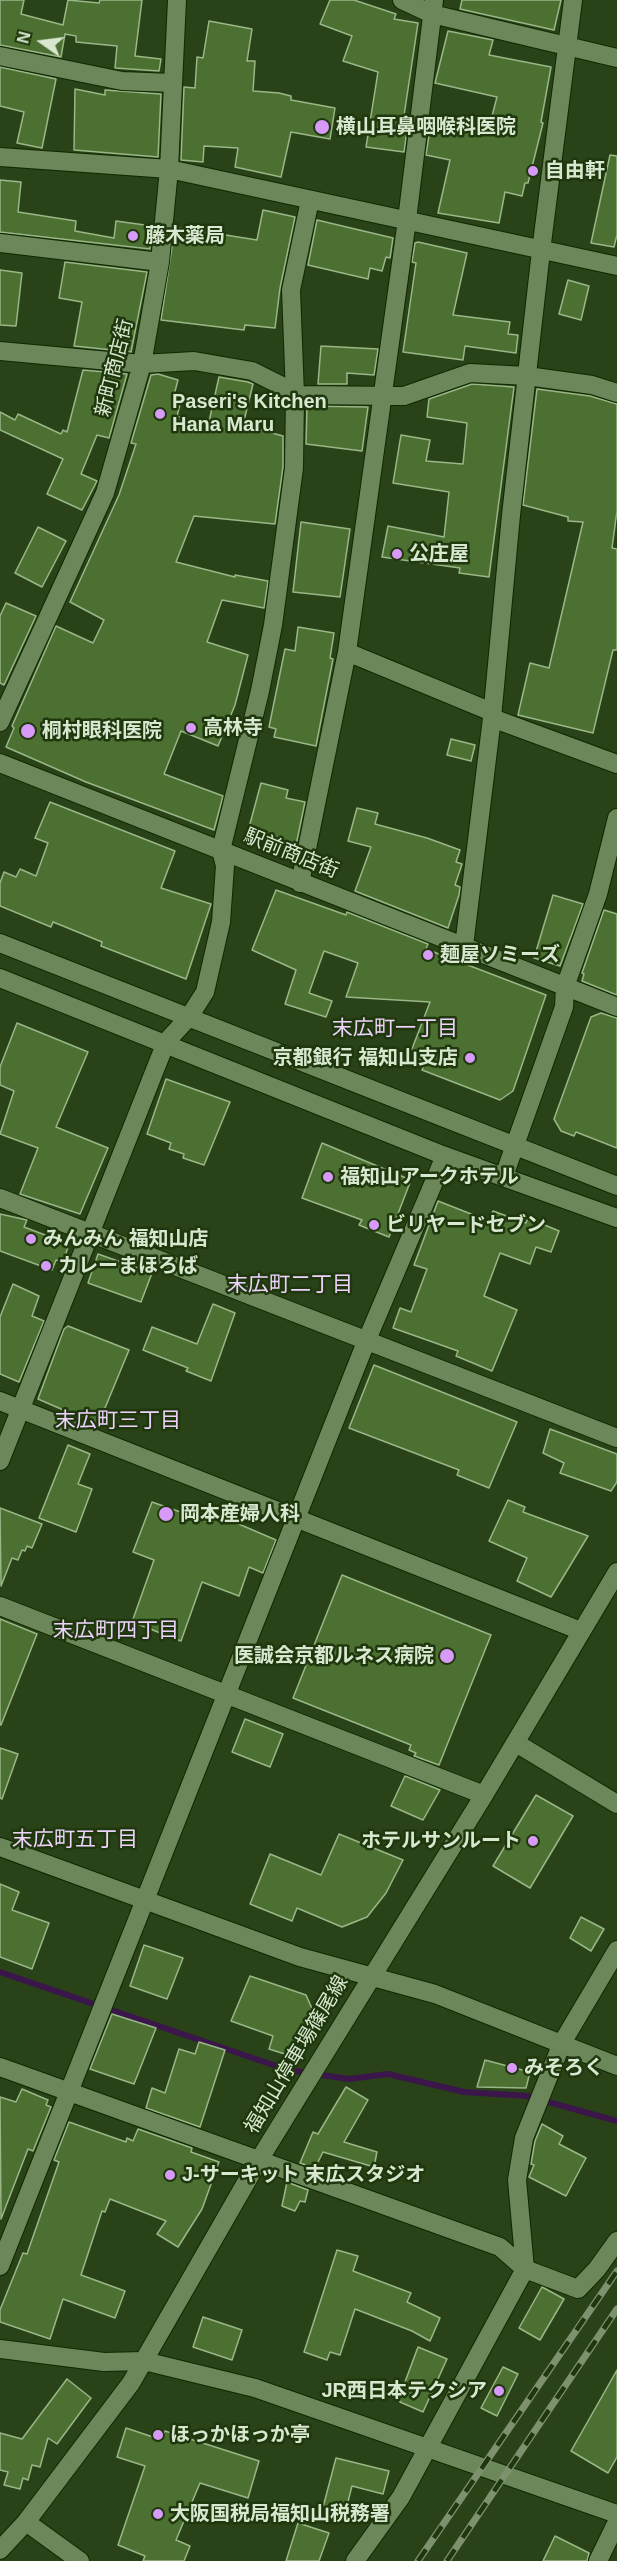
<!DOCTYPE html>
<meta charset="utf-8">
<style>
body{margin:0}
#map{position:relative;width:617px;height:2561px;overflow:hidden;background:#294217;font-family:Helvetica,sans-serif}
canvas{display:block}
.north{position:absolute;left:12px;top:12px;width:60px;height:60px;-webkit-text-stroke:4px #1f370c;paint-order:stroke;rotate:284deg;font-size:16px;font-weight:700;line-height:24px;text-align:center;color:#d8e8d0}
.north::after{content:'';display:block;margin:auto;width:21px;height:27px;background:#d8e8d0;clip-path:polygon(50% 0,100% 100%,50% 72%,0 100%)}
</style>
<div id="map">
<canvas width="617" height="2561"></canvas>
<div class="north">N</div>
</div>
<script>
const context = document.querySelector('canvas').getContext('2d');
context.lineJoin = 'round';
const toPath = rows => new Path2D(rows.map(r => 'M' + r).join(''));
function stroke(path, color, width, dash) { context.strokeStyle = color; context.lineWidth = width; context.lineCap = dash ? 'butt' : 'round'; context.setLineDash(dash || []); context.stroke(path); }
function fillPath(path, color) { context.fillStyle = color; context.fill(path, 'evenodd'); }
function label(font, color, halo, rows, align = 'center') {
  context.font = font + ' Helvetica,"Noto Sans JP",sans-serif'; context.lineWidth = 5; context.setLineDash([]); context.textBaseline = 'middle'; context.strokeStyle = halo; context.fillStyle = color; for (const [text, x, y, turn = 0] of rows) {
    context.save(); context.translate(x, y); context.rotate((+turn || 0) * Math.PI / 180); context.textAlign = isNaN(turn) ? turn : align; if (halo) context.strokeText(text, 0, 0); context.fillText(text, 0, 0); context.restore();
  }
}
const stream = toPath([
 [0,1972,288,2070,349,2079,388,2074,464,2092,527,2096,617,2121]
]);
const building = toPath([
 [0,0,24,0,21,14,63,25,68,0,99,3,100,0,142,0,135,56,161,59,159,71,115,68,117,46,76,42,76,36,65,34,61,57,0,45,0,0],
 [330,0,354,0,396,14,394,19,418,23,402,129,407,130,404,152,366,147,378,72,343,61,352,36,320,24,330,0],
 [462,0,561,0,554,30,460,9,462,0],
 [209,21,252,29,247,61,255,61,253,91,279,93,291,96,291,100,335,108,330,139,291,132,281,177,235,167,238,148,204,146,203,162,181,160,184,87,195,88,197,57,203,58,209,21],
 [448,31,493,40,489,55,551,67,541,122,543,123,528,183,525,183,522,196,505,192,499,223,438,213,450,160,426,155,430,128,487,135,497,97,435,83,448,31],
 [0,67,56,79,42,148,17,143,24,112,0,106,0,67],
 [75,89,105,95,105,90,161,94,158,157,74,150,75,89],
 [610,155,617,156,617,235,614,247,591,243,610,155],
 [0,180,21,182,18,212,76,221,75,231,114,238,116,221,152,226,150,249,0,232,0,180],
 [263,210,295,217,280,288,275,328,245,325,244,330,161,320,175,227,257,240,263,210],
 [317,220,393,238,390,258,386,257,382,271,370,268,368,279,308,265,317,220],
 [418,242,467,253,453,315,510,322,508,334,518,335,516,353,465,346,463,360,403,352,416,263,412,262,415,243,418,242],
 [65,262,147,272,131,352,74,346,82,302,59,298,65,262],
 [0,270,22,273,16,326,0,325,0,270],
 [568,280,589,286,581,320,559,314,568,280],
 [321,346,378,349,374,375,347,373,347,384,318,384,321,346],
 [83,370,127,374,109,438,97,435,81,474,97,481,82,510,47,494,63,459,0,430,0,412,15,420,18,414,61,434,63,430,67,432,83,370],
 [158,374,178,380,174,395,182,397,177,416,208,426,219,377,248,382,253,384,243,425,283,436,283,467,275,524,194,516,176,562,235,577,235,575,268,581,264,608,222,600,207,642,248,655,235,705,218,746,181,731,164,774,223,796,214,830,86,782,6,747,14,728,12,726,56,626,93,643,104,620,70,602,119,495,136,444,131,443,151,375,158,374],
 [472,384,514,387,489,577,459,573,460,568,382,557,388,526,444,537,449,492,393,483,401,435,430,440,426,461,463,464,467,423,427,417,429,399,472,384],
 [537,389,590,396,617,404,617,511,612,548,617,549,617,650,613,650,593,733,518,715,530,663,549,668,583,522,568,521,568,517,523,505,537,389],
 [307,406,368,407,362,451,306,444,307,406],
 [301,522,350,529,340,597,293,592,301,522],
 [38,527,66,541,42,587,15,573,38,527],
 [6,603,36,616,4,685,0,683,0,616,6,603],
 [298,627,334,633,330,658,333,659,316,746,274,737,276,729,269,727,285,649,295,651,298,627],
 [451,739,475,745,471,761,447,755,451,739],
 [261,783,288,790,286,798,305,802,295,850,247,835,261,783],
 [50,802,175,851,161,888,211,904,186,979,101,946,102,942,63,926,53,922,51,927,0,906,0,883,4,872,16,877,20,869,36,876,48,843,35,838,50,802],
 [357,808,378,813,375,824,427,838,460,850,456,862,462,864,455,885,460,887,459,895,448,928,355,891,371,847,348,841,357,808],
 [276,890,346,915,347,912,428,944,426,949,546,995,513,1091,500,1100,422,1070,426,1062,410,1054,430,1002,346,997,358,963,324,951,309,993,332,1001,326,1017,285,1004,296,970,252,950,276,890],
 [553,895,583,904,560,966,534,958,553,895],
 [604,910,617,914,617,995,582,981,584,974,582,973,604,910],
 [601,1013,617,1018,617,1148,576,1132,574,1136,561,1131,554,1119,591,1017,601,1013],
 [17,1023,88,1052,56,1127,108,1148,80,1214,20,1194,38,1148,0,1134,14,1091,0,1085,0,1067,17,1023],
 [166,1079,230,1102,204,1165,183,1158,184,1154,169,1149,171,1143,147,1134,166,1079],
 [322,1143,411,1180,389,1237,359,1225,362,1220,302,1198,322,1143],
 [438,1201,489,1221,493,1211,526,1223,528,1218,559,1231,551,1252,536,1247,530,1264,500,1253,484,1296,517,1310,492,1371,456,1356,458,1351,393,1328,400,1308,411,1312,427,1269,414,1265,438,1201],
 [0,1214,27,1220,24,1227,69,1244,63,1262,56,1260,52,1270,0,1251,0,1214],
 [98,1254,152,1273,141,1302,88,1283,98,1254],
 [13,1284,39,1296,32,1316,44,1321,19,1382,0,1374,0,1317,13,1284],
 [213,1304,235,1313,211,1381,186,1371,188,1368,143,1350,152,1327,197,1344,213,1304],
 [68,1326,129,1350,98,1425,38,1399,64,1329,68,1326],
 [374,1365,517,1422,489,1488,457,1475,459,1470,349,1428,374,1365],
 [550,1429,617,1454,617,1482,611,1491,560,1473,564,1463,543,1453,550,1429],
 [68,1445,90,1454,78,1484,92,1489,76,1532,39,1518,68,1445],
 [508,1500,525,1507,523,1512,588,1536,551,1597,517,1581,527,1558,489,1541,508,1500],
 [152,1502,209,1522,213,1513,276,1540,263,1573,249,1567,239,1596,202,1582,181,1641,132,1622,154,1560,133,1552,152,1502],
 [0,1508,42,1524,32,1548,27,1546,25,1551,22,1550,18,1560,12,1558,1,1586,0,1508],
 [342,1575,491,1635,439,1765,414,1756,416,1753,409,1750,411,1745,293,1698,342,1575],
 [0,1619,37,1634,1,1725,0,1725,0,1619],
 [245,1719,283,1734,270,1767,232,1752,245,1719],
 [0,1748,18,1754,2,1799,0,1798,0,1748],
 [405,1776,440,1790,423,1820,391,1806,405,1776],
 [536,1795,573,1816,530,1888,493,1866,536,1795],
 [339,1834,403,1860,386,1893,367,1917,342,1927,297,1908,292,1921,250,1904,270,1854,321,1875,339,1834],
 [0,1884,19,1892,12,1910,49,1923,32,1969,0,1957,0,1884],
 [581,1917,604,1929,591,1951,570,1938,581,1917],
 [144,1945,183,1958,167,1999,130,1986,144,1945],
 [250,1976,306,1995,314,2013,291,2056,269,2049,273,2036,231,2021,250,1976],
 [112,2014,156,2028,134,2084,90,2069,112,2014],
 [199,2042,225,2050,200,2127,146,2108,152,2088,165,2093,179,2049,195,2054,199,2042],
 [485,2060,530,2072,526,2088,477,2087,485,2060],
 [346,2087,368,2100,344,2142,377,2152,374,2167,323,2152,315,2168,300,2163,313,2132,318,2134,346,2087],
 [22,2089,48,2100,46,2105,51,2107,33,2151,28,2149,1,2219,0,2097,16,2102,22,2089],
 [69,2122,126,2142,127,2138,133,2141,138,2129,192,2148,191,2152,219,2162,202,2209,178,2247,157,2234,166,2221,110,2199,105,2212,102,2211,81,2275,125,2291,115,2318,63,2299,50,2339,0,2322,0,2310,23,2253,27,2254,59,2162,54,2160,69,2122],
 [542,2124,563,2136,559,2144,586,2158,566,2196,529,2177,534,2165,531,2164,535,2141,542,2124],
 [287,2182,308,2190,305,2202,300,2201,295,2211,282,2206,287,2182],
 [337,2250,358,2256,353,2271,411,2293,407,2302,440,2318,430,2341,412,2331,355,2309,340,2355,330,2352,327,2360,304,2352,337,2250],
 [542,2287,564,2299,540,2340,519,2328,542,2287],
 [203,2317,242,2330,232,2360,193,2347,203,2317],
 [418,2347,447,2359,423,2412,400,2402,399,2398,418,2347],
 [503,2367,518,2374,497,2416,481,2408,503,2367],
 [617,2370,617,2457,608,2473,571,2451,617,2370],
 [67,2379,91,2398,57,2444,48,2438,40,2467,32,2465,28,2480,23,2478,20,2489,4,2485,8,2472,0,2470,0,2433,22,2439,67,2379],
 [126,2428,162,2440,165,2431,259,2461,248,2498,200,2483,176,2540,190,2546,184,2561,143,2561,145,2556,118,2545,145,2466,117,2457,126,2428],
 [336,2458,389,2471,383,2494,352,2486,344,2517,322,2511,336,2458],
 [298,2523,329,2533,319,2561,286,2561,298,2523],
 [555,2536,589,2553,587,2561,543,2561,555,2536]
]);
const street = toPath([
 [402,0,432,14,617,58],
 [0,56,122,81,172,83],
 [0,157,169,169,617,266],
 [0,243,160,262],
 [0,351,142,364,194,361,252,371,284,387,295,395,404,396,470,373,527,376,592,385,617,393],
 [347,652,492,712],
 [492,718,617,764],
 [0,722,105,493,142,364,160,262,169,169,177,0],
 [0,763,617,1007],
 [300,883,347,652,407,220,434,0],
 [464,946,492,718,511,515,541,251,573,0],
 [504,1176,564,1007,565,987,598,894,617,818],
 [0,1198,617,1438],
 [0,1401,581,1631],
 [0,1461,166,1042,189,1017,205,992,221,922,225,866,221,850,260,691,273,625,294,468,295,395,291,290,310,200],
 [0,1606,484,1795],
 [516,1743,617,1804],
 [0,2067,500,2247,525,2269,578,2289,597,2269,617,2241],
 [0,2266,366,1342,445,1156],
 [0,2349,104,2362,144,2361],
 [26,2522,80,2561],
 [355,2561,401,2497,525,2269,517,2180,524,2138,562,2043,617,1950],
 [598,2561,617,2522]
]);
const secondary = toPath([
 [0,943,617,1186],
 [0,978,445,1156,617,1218],
 [0,1847,300,1957,435,1994,617,2066],
 [144,2361,255,2388,617,2514],
 [0,2550,26,2522,131,2383,259,2160,484,1795,617,1572]
]);
const rail = toPath([
 [418,2561,617,2271],
 [447,2561,617,2309]
]);
const markers = [
 [322,127,8,"#d89af8"],
 [533,171,6,"#d89af8"],
 [133,236,6,"#d89af8"],
 [160,414,6,"#d89af8"],
 [397,554,6,"#d89af8"],
 [191,728,6,"#d89af8"],
 [28,731,8,"#d89af8"],
 [428,955,6,"#d89af8"],
 [470,1058,6,"#d89af8"],
 [328,1177,6,"#d89af8"],
 [374,1225,6,"#d89af8"],
 [31,1239,6,"#d89af8"],
 [46,1266,6,"#d89af8"],
 [166,1514,8,"#d89af8"],
 [447,1656,8,"#d89af8"],
 [533,1841,6,"#d89af8"],
 [512,2068,6,"#d89af8"],
 [170,2175,6,"#d89af8"],
 [499,2391,6,"#d89af8"],
 [158,2435,6,"#d89af8"],
 [158,2514,6,"#d89af8"]
];
const poiNames = [
 ["横山耳鼻咽喉科医院",336,127],
 ["自由軒",545,171],
 ["藤木薬局",145,236],
 ["Paseri's Kitchen",172,402],
 ["Hana Maru",172,425],
 ["公庄屋",409,554],
 ["高林寺",203,728],
 ["桐村眼科医院",42,731],
 ["麺屋ソミーズ",440,955],
 ["京都銀行 福知山支店",458,1058,"right"],
 ["福知山アークホテル",340,1177],
 ["ビリヤードセブン",386,1225],
 ["みんみん 福知山店",43,1239],
 ["カレーまほろば",58,1266],
 ["岡本産婦人科",180,1514],
 ["医誠会京都ルネス病院",434,1656,"right"],
 ["ホテルサンルート",521,1841,"right"],
 ["みそろく",524,2068],
 ["J-サーキット 末広スタジオ",182,2175],
 ["JR西日本テクシア",487,2391,"right"],
 ["ほっかほっか亭",170,2435],
 ["大阪国税局福知山税務署",170,2514]
];
const streetNames = [
 ["新町商店街",115,368,-76],
 ["駅前商店街",291,854,22],
 ["福知山停車場篠尾線",297,2055,-59]
];
const neighbourhoodNames = [
 ["末広町一丁目",395,1029],
 ["末広町二丁目",290,1285],
 ["末広町三丁目",118,1421],
 ["末広町四丁目",116,1631],
 ["末広町五丁目",75,1840]
];
stroke(stream, '#3b164b', 6);
fillPath(building, '#4c7032');
stroke(building, '#9ab788', 1.5);
stroke(street, '#112800', 20);
stroke(secondary, '#112800', 20);
stroke(street, '#6c875a', 18);
stroke(secondary, '#6c875a', 18);
stroke(rail, '#7d916f', 7);
stroke(rail, '#1f370c', 4.5, [14]);
for (const [x, y, r, color] of markers) { const dot = new Path2D(); dot.arc(x, y, r, 0, 2 * Math.PI); context.fillStyle = color; context.fill(dot); stroke(dot, '#1f370c', 2); }
label('bold 20px', '#d8e8d0', '#1f370c', poiNames, 'left');
label('20px', '#d8e8d0', '#1f370c', streetNames);
label('21px', '#edd3fb', '#1f370c', neighbourhoodNames);
</script>
